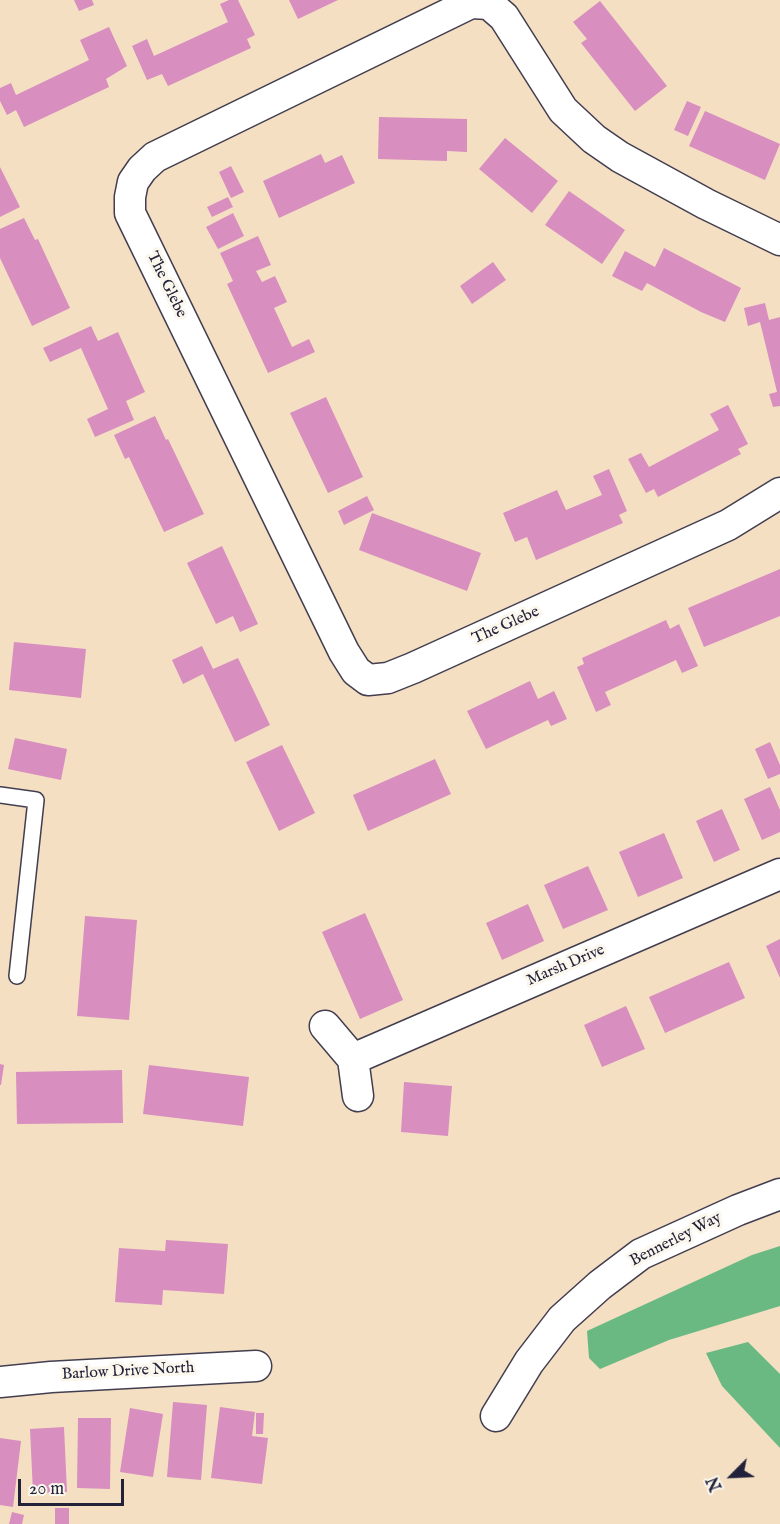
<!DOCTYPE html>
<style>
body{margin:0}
#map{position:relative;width:780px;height:1524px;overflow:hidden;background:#f4dfc3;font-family:"IM FELL English",serif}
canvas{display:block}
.north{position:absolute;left:702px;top:1446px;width:60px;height:60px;-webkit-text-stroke:4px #fbf7ec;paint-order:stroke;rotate:246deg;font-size:16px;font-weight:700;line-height:24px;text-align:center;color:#22223b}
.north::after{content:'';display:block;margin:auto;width:21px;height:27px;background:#22223b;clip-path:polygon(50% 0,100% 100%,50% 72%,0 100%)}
.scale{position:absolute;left:18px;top:1479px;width:106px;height:27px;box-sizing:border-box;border:3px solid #22223b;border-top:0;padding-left:8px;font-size:18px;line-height:21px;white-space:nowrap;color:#22223b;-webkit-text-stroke:4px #fbf7ec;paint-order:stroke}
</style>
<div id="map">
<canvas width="780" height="1524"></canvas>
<div class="north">N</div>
<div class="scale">20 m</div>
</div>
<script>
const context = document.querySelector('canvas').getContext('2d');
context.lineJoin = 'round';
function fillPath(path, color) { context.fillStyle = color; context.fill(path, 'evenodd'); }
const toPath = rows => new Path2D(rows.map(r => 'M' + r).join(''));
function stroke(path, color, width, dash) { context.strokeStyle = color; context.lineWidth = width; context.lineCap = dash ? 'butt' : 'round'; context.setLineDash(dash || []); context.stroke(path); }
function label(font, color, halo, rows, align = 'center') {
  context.font = font + ' "IM FELL English",serif'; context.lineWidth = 6; context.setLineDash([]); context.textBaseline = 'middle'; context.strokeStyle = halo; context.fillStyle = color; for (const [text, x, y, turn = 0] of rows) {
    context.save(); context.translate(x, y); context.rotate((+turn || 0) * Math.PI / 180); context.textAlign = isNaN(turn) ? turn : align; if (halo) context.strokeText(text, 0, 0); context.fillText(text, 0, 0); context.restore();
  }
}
const forest = toPath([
 [780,1246,780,1306,669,1340,600,1369,589,1358,587,1331,752,1255],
 [748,1342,780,1374,780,1448,722,1386,706,1353]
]);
const building = toPath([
 [74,0,92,0,94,5,79,11],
 [229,0,238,0,255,35,247,39,251,48,168,86,162,74,147,80,132,46,147,39,154,56,228,22,220,4],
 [289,0,338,0,298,19],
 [600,1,667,86,635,111,581,43,587,39,573,22],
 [109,27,127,66,106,79,109,87,24,127,16,110,7,115,0,101,0,88,11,83,16,95,89,60,80,40],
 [687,101,701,107,688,136,674,130],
 [705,111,780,144,765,180,689,146],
 [379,117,467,119,467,152,447,151,447,161,378,159],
 [505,138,558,181,532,213,479,169],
 [321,154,325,163,342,155,355,183,279,218,263,181],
 [231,166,244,192,231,198,219,172],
 [0,167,20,207,0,217],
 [569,191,625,230,602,264,545,225],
 [228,197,233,207,212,217,207,207],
 [233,213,244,236,218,249,206,227],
 [24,218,35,240,38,239,70,308,32,326,0,258,0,229],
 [258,236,271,265,256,271,262,282,275,276,287,302,274,308,292,347,309,339,315,352,268,373,227,284,233,281,220,253],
 [664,248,741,288,725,322,701,312,647,283,642,291,612,276,625,251,655,267],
 [493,262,506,280,472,304,460,286],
 [765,303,769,320,780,317,780,406,773,407,769,394,777,392,760,322,748,326,744,308],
 [91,326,98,341,118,332,145,392,126,401,134,420,95,437,87,419,108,409,81,348,50,362,43,348],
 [326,397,363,477,328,493,290,413],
 [728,405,748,444,738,449,741,454,658,497,654,489,646,493,628,459,641,453,649,467,719,430,710,414],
 [155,416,166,440,168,439,204,514,164,532,129,457,125,459,114,435],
 [609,469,627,511,619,515,623,523,536,560,527,537,515,542,503,513,557,490,566,510,602,495,593,476],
 [367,496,374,510,344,525,338,511],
 [372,513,481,553,467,591,359,550],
 [222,546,258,624,240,632,233,616,216,624,187,563],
 [780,569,780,616,704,647,688,608],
 [666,620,670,629,679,624,698,666,682,673,676,660,605,692,611,705,596,712,577,667,584,664,582,658],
 [14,642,86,649,81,698,9,690],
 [202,646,213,669,238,658,270,725,235,742,203,674,183,684,172,660],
 [530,681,538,699,554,691,567,719,551,726,548,720,486,749,467,711],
 [15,738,67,749,61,780,8,769],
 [770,742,780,765,780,774,768,779,755,749],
 [282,745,315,813,279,831,246,762],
 [435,759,451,794,368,831,353,795],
 [770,787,780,810,780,832,762,840,744,799],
 [722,809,740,850,714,862,696,821],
 [664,833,683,878,638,897,619,852],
 [588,866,608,910,563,929,544,885],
 [528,904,544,941,502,960,486,923],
 [365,913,403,1000,360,1019,322,932],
 [85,916,137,920,129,1020,77,1016],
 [780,939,780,978,766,946],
 [729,962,745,998,665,1033,649,997],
 [626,1006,645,1049,602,1067,584,1025],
 [0,1064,4,1065,1,1085,0,1085],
 [149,1065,249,1077,243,1126,143,1114],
 [122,1070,123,1123,17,1124,16,1072],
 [404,1082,452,1086,448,1136,401,1132],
 [166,1240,228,1244,224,1294,163,1290,162,1305,115,1302,119,1248,165,1251],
 [173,1402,207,1405,201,1480,167,1477],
 [220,1407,255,1412,252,1436,268,1438,262,1484,211,1478],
 [130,1408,163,1414,153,1477,120,1472],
 [256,1413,264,1413,263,1434,256,1434],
 [78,1418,111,1418,110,1489,77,1488],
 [64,1427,67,1492,33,1493,30,1429],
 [0,1438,21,1441,13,1507,0,1505],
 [55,1508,69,1508,69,1524,55,1524],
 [12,1512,24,1515,22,1524,9,1524]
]);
const service = toPath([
 [0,795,36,800,17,976]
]);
const minor = toPath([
 [780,240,706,204,620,157,594,139,563,110,504,17,489,4,471,3,155,157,142,169,133,182,130,197,130,213,344,652,356,671,368,680,388,678,413,668,728,525,780,493],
 [325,1026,353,1059,358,1096],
 [353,1059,780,874],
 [0,1382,51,1377,256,1366],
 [496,1416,529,1362,562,1319,600,1285,641,1254,738,1210,780,1194]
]);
const streetNames = [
 ["The Glebe",166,285,64],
 ["The Glebe",506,626,-24],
 ["Marsh Drive",566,966,-23],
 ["Bennerley Way",676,1240,-27],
 ["Barlow Drive North",128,1372,-3]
];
fillPath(forest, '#6ab882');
fillPath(building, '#d88ebe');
stroke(service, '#423e4f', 18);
stroke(minor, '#423e4f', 33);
stroke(service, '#fff', 15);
stroke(minor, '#fff', 30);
label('16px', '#22223b', '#fbf7ec', streetNames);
</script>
